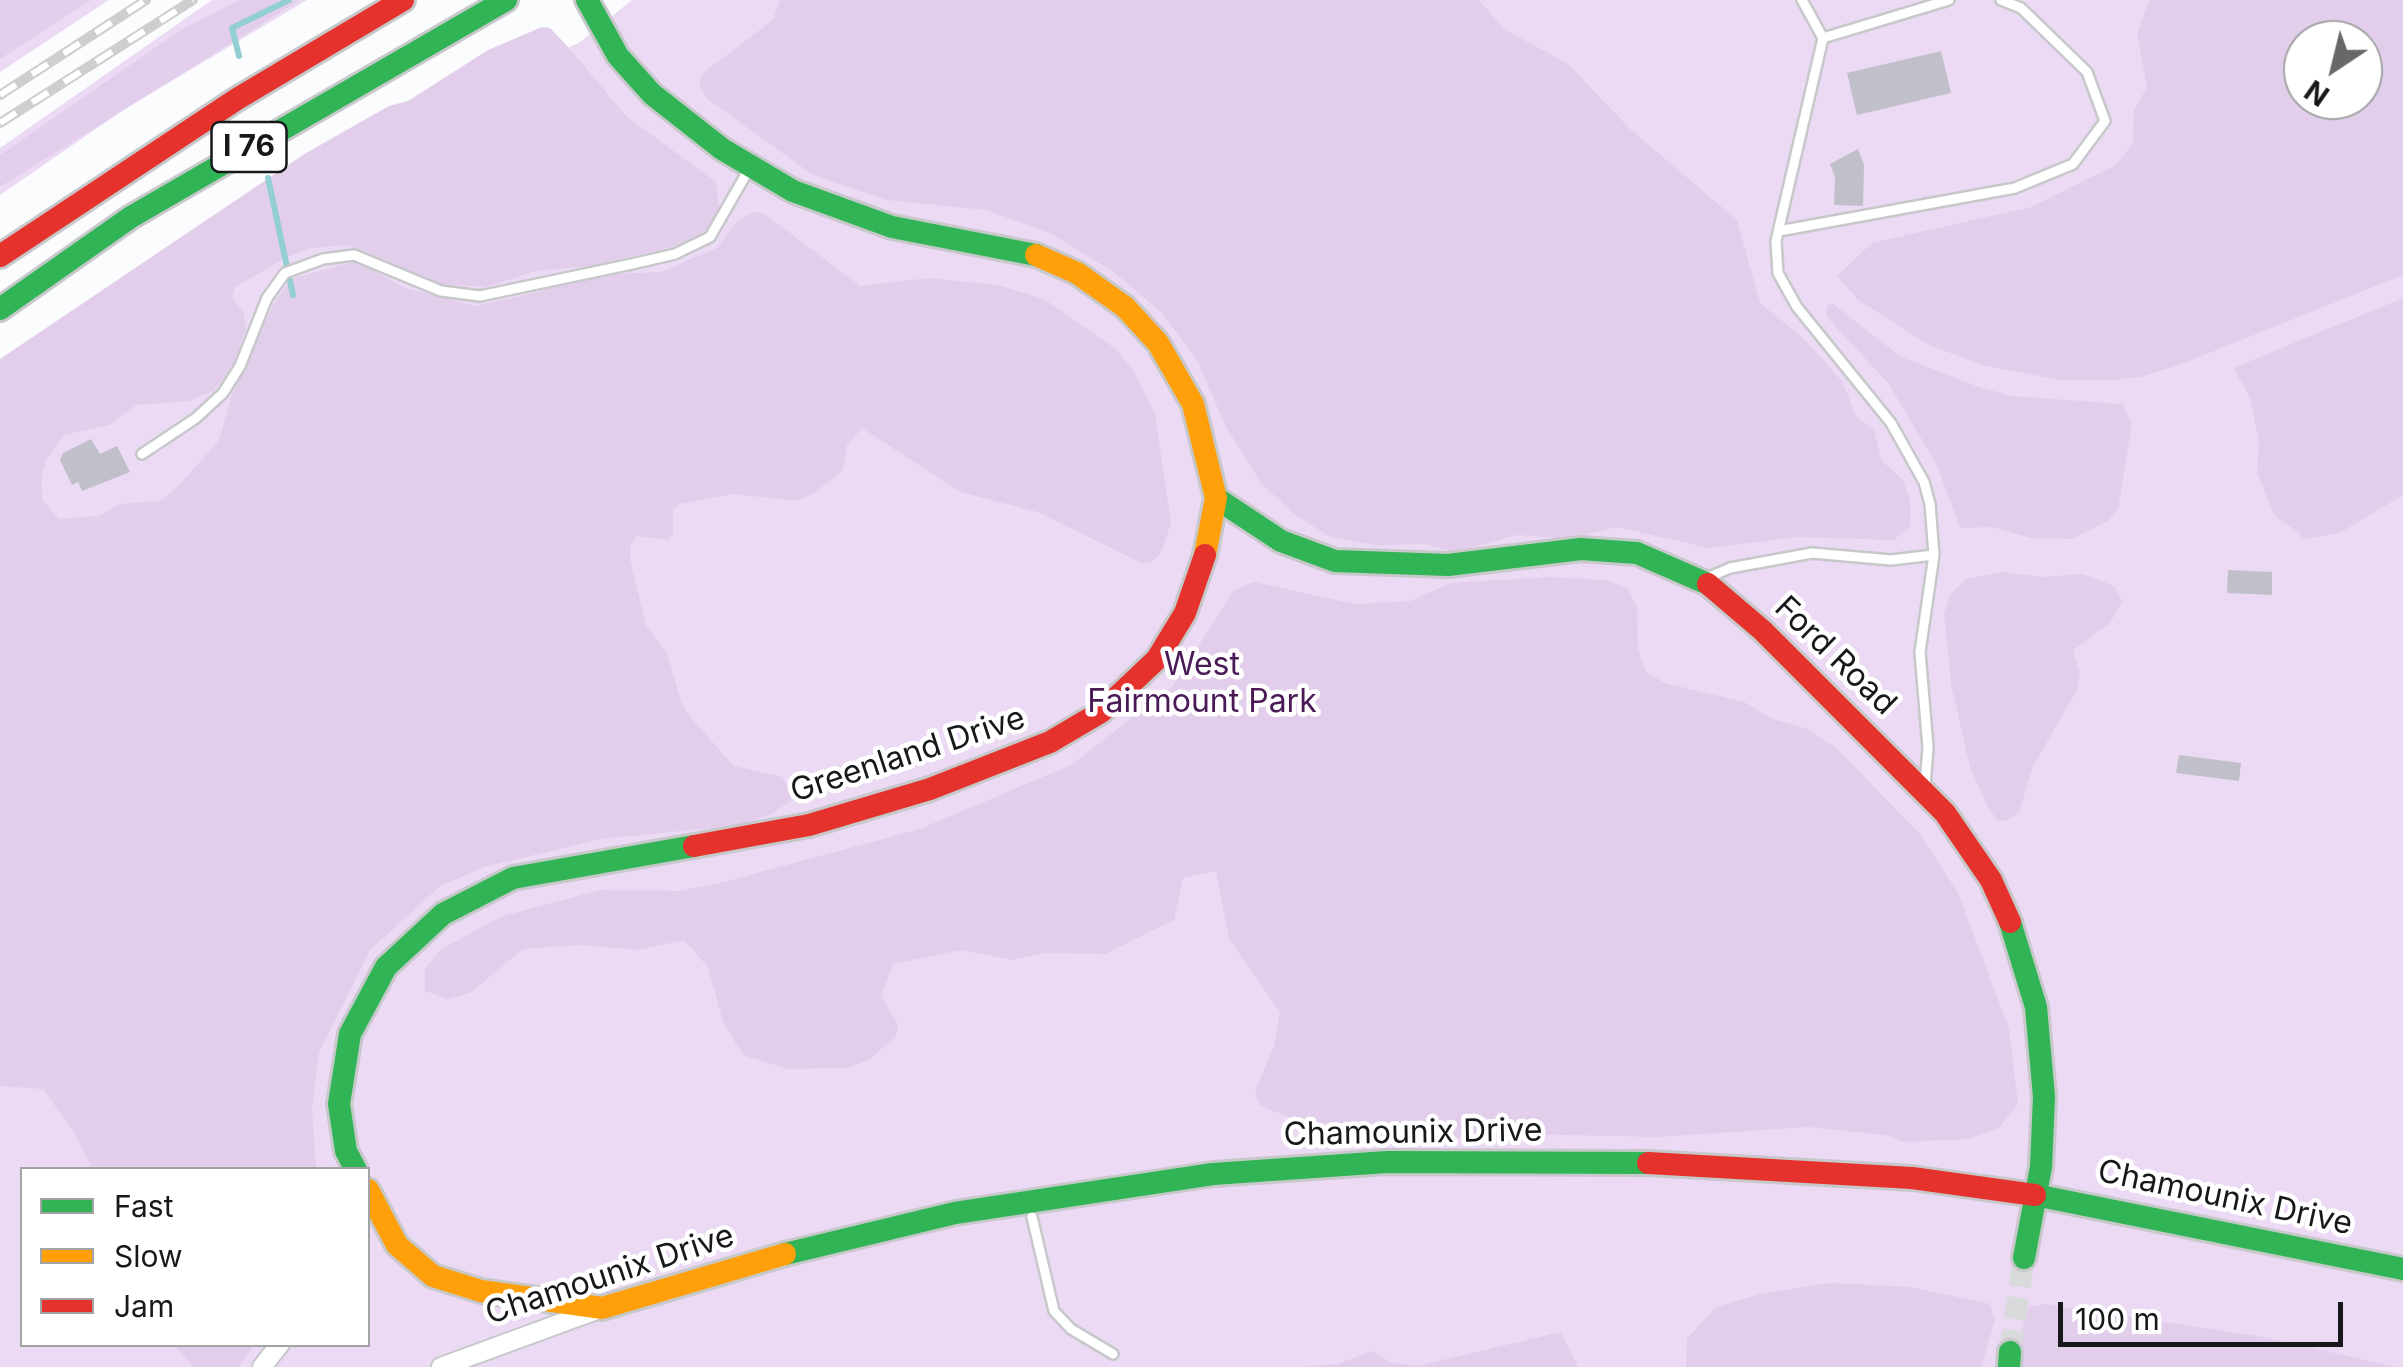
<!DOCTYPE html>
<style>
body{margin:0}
#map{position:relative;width:2403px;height:1367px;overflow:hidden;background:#fafcfe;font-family:Inter,sans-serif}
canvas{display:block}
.legend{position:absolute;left:20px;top:1167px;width:350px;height:180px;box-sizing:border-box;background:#fff;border:2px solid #a2a3a3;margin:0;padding:12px 18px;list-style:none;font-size:30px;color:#16181a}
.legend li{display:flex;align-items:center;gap:20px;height:50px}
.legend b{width:50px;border:2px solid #a2a3a3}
.north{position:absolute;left:2283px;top:20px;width:100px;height:100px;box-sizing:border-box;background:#fff;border:2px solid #a2a3a3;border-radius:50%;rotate:215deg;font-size:28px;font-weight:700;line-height:40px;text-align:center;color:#16181a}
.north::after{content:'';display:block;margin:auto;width:35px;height:45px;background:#66686a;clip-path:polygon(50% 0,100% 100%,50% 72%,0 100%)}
.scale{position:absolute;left:2058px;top:1302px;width:285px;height:45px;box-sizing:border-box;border:5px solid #16181a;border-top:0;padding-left:12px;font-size:30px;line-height:35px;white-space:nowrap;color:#16181a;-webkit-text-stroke:8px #fff;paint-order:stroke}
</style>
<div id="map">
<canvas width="2403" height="1367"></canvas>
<ul class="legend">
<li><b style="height:12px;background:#30b455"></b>Fast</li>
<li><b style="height:12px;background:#ff9f0a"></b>Slow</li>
<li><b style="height:12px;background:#e5322d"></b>Jam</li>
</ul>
<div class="north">N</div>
<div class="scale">100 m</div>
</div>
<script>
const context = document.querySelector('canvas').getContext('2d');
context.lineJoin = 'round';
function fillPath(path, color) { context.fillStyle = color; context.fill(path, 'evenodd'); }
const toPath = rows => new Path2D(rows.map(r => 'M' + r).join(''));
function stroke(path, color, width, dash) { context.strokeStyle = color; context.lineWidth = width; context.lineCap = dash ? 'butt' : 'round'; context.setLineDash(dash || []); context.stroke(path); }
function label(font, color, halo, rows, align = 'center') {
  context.font = font + ' Inter,sans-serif'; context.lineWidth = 9; context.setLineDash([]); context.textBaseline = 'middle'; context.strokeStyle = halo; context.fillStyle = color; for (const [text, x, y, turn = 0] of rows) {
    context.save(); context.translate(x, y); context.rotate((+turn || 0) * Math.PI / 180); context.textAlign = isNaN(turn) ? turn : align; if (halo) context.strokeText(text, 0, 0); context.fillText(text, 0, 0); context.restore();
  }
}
const green = toPath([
 [0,0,109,0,0,72],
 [212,0,307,0,125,109,0,195,0,148],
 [632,0,2403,0,2403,1367,2020,1367,1999,1350,1997,1367,0,1367,0,377,452,104,580,42],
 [2303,40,2363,40,2363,100,2303,100],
 [22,1170,368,1170,368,1344,22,1344]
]);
const forest = toPath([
 [0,0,91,0,0,59],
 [240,0,300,0,0,187,0,155,181,30],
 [780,0,1479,0,1505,30,1567,63,1631,130,1737,220,1760,303,1803,338,1842,381,1856,416,1874,430,1882,461,1903,480,1910,500,1910,527,1893,540,1798,537,1709,548,1617,527,1570,539,1517,535,1455,552,1425,544,1376,545,1330,537,1293,513,1261,483,1225,425,1198,362,1162,313,1115,273,1050,233,986,210,887,200,813,175,706,98,699,83,703,73,773,20],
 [2149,0,2403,0,2403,275,2182,364,2140,377,2113,380,2061,380,1985,366,1929,345,1858,300,1837,276,1872,243,2031,207,2116,165,2133,143,2134,111,2147,87,2137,34],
 [2303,40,2363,40,2363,100,2303,100],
 [542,27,550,28,570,49,626,116,716,182,720,216,712,227,683,244,591,266,535,271,486,287,437,284,349,245,311,248,285,258,235,287,232,298,243,312,246,329,232,367,213,391,188,401,136,405,109,425,64,435,47,458,41,480,43,501,59,519,99,516,120,504,160,501,176,488,219,441,231,397,272,307,291,279,356,261,405,288,475,306,539,292,589,275,661,272,717,248,738,221,753,212,765,214,860,286,929,278,998,285,1044,299,1116,349,1135,373,1155,414,1171,523,1161,552,1152,562,1141,563,1038,512,960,492,862,428,847,445,843,470,811,495,796,501,734,494,679,504,673,509,673,534,668,540,637,536,631,543,630,560,646,625,667,653,681,702,691,718,734,766,783,777,792,800,771,814,741,825,601,839,484,867,440,886,370,950,319,1052,312,1110,316,1169,92,1169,74,1132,43,1089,0,1086,0,359,306,153,389,106,408,101,488,50],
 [2403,298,2403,495,2340,533,2300,540,2300,533,2276,517,2269,502,2257,472,2259,441,2249,395,2233,368],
 [1833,304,1901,357,1979,387,2012,396,2123,404,2132,424,2118,509,2108,521,2072,539,2030,538,1993,527,1960,528,1937,465,1888,383,1826,316,1827,305],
 [2002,572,2042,577,2083,574,2114,586,2122,601,2110,623,2073,650,2080,674,2077,690,2032,768,2019,813,2006,821,1997,820,1988,807,1970,767,1951,684,1944,614,1949,597,1965,579],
 [1551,577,1606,580,1627,588,1637,607,1638,650,1646,672,1665,683,1744,702,1773,719,1805,728,1835,747,1920,834,1958,893,2009,1029,2018,1104,1999,1128,1968,1139,1903,1142,1886,1135,1808,1127,1658,1137,1523,1134,1409,1140,1329,1132,1260,1106,1255,1091,1274,1046,1280,1012,1229,939,1216,871,1183,878,1174,920,1105,954,1045,953,1012,960,961,950,893,964,881,995,898,1025,896,1036,870,1059,848,1068,788,1069,743,1055,723,1022,708,967,684,940,639,950,580,945,523,949,470,993,447,999,425,991,425,969,440,950,500,917,600,890,679,891,724,882,920,829,1071,765,1173,686,1234,590,1254,582,1354,604,1411,601,1450,583],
 [1830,1283,1911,1287,1990,1304,1995,1320,1981,1367,1686,1367,1687,1339,1716,1307,1760,1294],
 [2045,1304,2270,1338,2395,1367,2022,1367,2021,1331,2029,1307],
 [1561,1332,1578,1367,1301,1367,1338,1364,1371,1351,1390,1362,1417,1366],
 [173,1345,254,1345,238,1367,194,1367]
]);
const stream = toPath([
 [239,56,232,28,289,0],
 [268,178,293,295]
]);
const building = toPath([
 [1941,51,1951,93,1857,115,1847,73],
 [1858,149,1864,165,1863,206,1834,205,1835,177,1830,164],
 [91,439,100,454,117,446,130,472,82,491,78,482,72,485,60,460,63,453],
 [2228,570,2272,572,2272,595,2227,593],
 [2179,755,2241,763,2239,781,2176,773]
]);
const secondaryTunnel = toPath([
 [2010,1352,2024,1258]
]);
const lane = toPath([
 [1802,0,1823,38,1776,241,1778,273,1797,307,1891,423,1924,482,1930,504,1934,555,1920,652,1928,747,1925,786],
 [1823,38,1949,0],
 [1779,231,2015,188,2073,164,2105,121,2087,72,2021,8,2001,0],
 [142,454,196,418,223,393,240,366,267,298,285,273,323,259,354,255,441,291,480,296,632,264,675,254,710,237,749,169],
 [1705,579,1730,568,1812,553,1891,560,1934,555],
 [1032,1217,1054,1311,1071,1329,1113,1354]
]);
const street = toPath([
 [262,1367,280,1344],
 [441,1367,602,1308]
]);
const fast = toPath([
 [587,0,618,56,652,94,722,149,793,191,892,227,1036,255],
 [0,309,131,217,506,0],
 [1216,498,1281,541,1335,561,1448,565,1581,549,1637,553,1708,584],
 [2010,922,2036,1007,2044,1097,2041,1167,2024,1258],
 [356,1170,346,1151,339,1104,350,1034,386,967,443,914,513,878,694,846],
 [2035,1195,2403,1269],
 [785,1254,955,1213,1213,1174,1387,1162,1648,1163],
 [2009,1367,2010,1352]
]);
const slow = toPath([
 [1036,255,1077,273,1125,307,1158,343,1193,404,1216,498,1205,555],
 [368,1190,397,1245,433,1276,481,1291,602,1308,785,1254]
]);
const jam = toPath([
 [0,256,237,99,403,0],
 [1708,584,1762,630,1945,813,1991,880,2010,922],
 [694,846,809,825,930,789,1050,742,1101,712,1157,659,1185,613,1205,555],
 [1648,1163,1912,1178,2035,1195]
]);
const rail = toPath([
 [0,95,146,0],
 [0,123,193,0]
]);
const shields = [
 [249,147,75]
];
const shieldNames = [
 ["I 76",249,147]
];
const streetNames = [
 ["Ford Road",1835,656,44],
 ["Greenland Drive",908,755,-18],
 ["Chamounix Drive",1413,1133,-1],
 ["Chamounix Drive",2225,1198,12],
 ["Chamounix Drive",610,1275,-18]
];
const parkNames = [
 ["West",1202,665],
 ["Fairmount Park",1202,702]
];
fillPath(green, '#ecd9f4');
fillPath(forest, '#e2ceeb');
stroke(stream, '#93ced3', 6);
fillPath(building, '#c0c0ca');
stroke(secondaryTunnel, '#d8dadc', 22, [22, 11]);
stroke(lane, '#c6c8ca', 14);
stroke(street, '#c6c8ca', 22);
stroke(fast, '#c6c8ca', 28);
stroke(slow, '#c6c8ca', 28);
stroke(jam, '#c6c8ca', 28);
stroke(lane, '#feffff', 9);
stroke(street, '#feffff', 18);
stroke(fast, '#30b455', 22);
stroke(slow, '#ff9f0a', 22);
stroke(jam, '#e5322d', 22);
stroke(rail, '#cecece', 10);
stroke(rail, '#fff', 6, [19]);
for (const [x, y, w] of shields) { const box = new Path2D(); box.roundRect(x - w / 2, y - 25, w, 50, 8); context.fillStyle = '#fff'; context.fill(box); stroke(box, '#16181a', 2.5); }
label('bold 30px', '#16181a', null, shieldNames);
label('32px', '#16181a', '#fff', streetNames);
label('32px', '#491a56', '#fff', parkNames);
</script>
